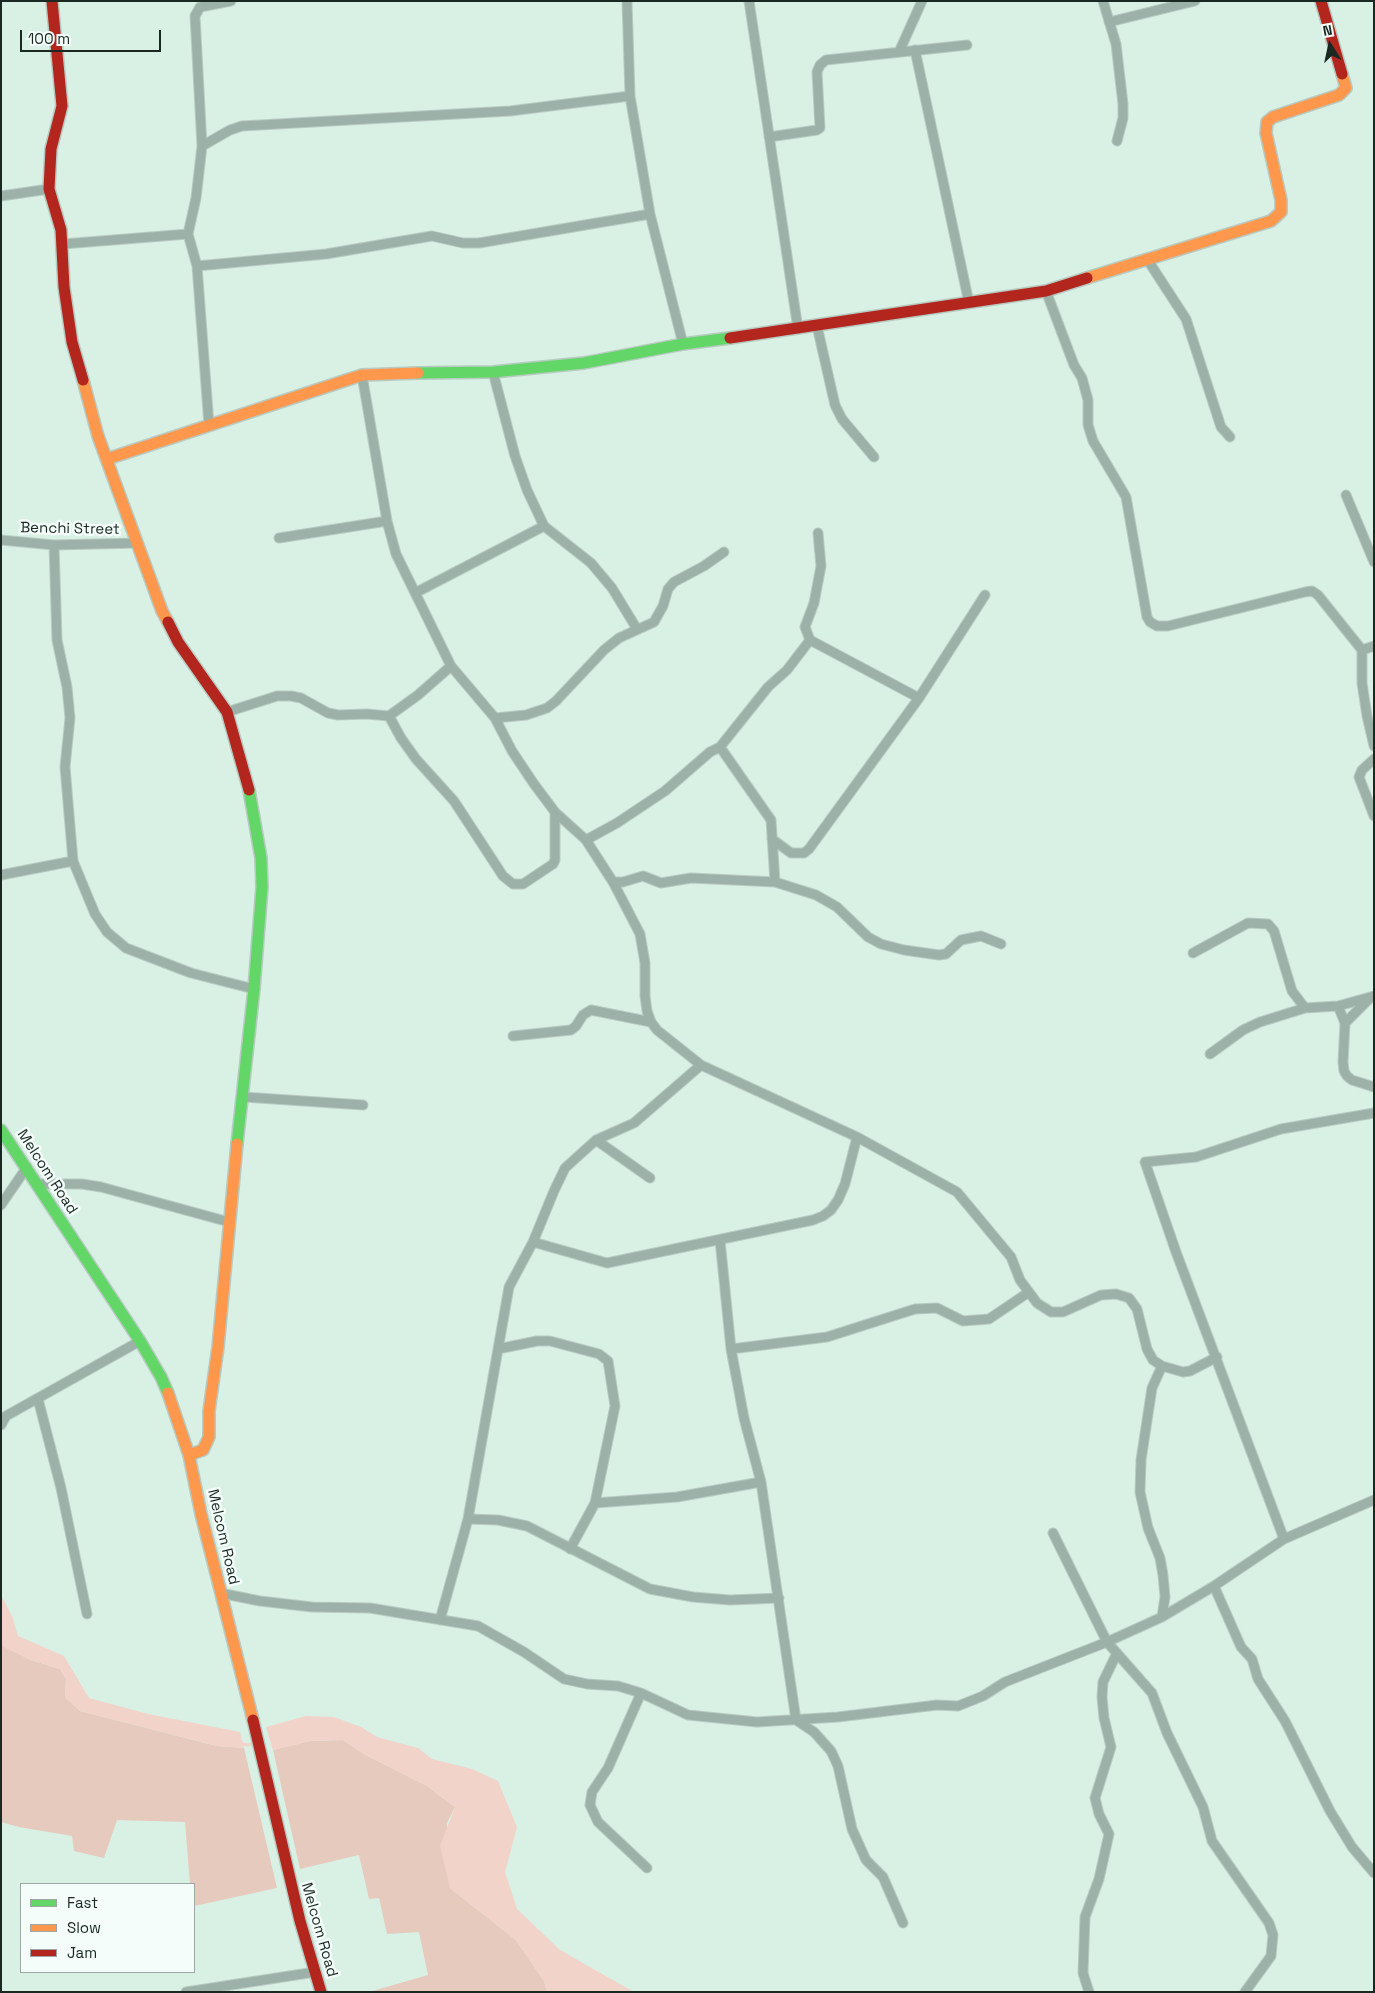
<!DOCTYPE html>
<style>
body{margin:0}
#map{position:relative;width:1375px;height:1993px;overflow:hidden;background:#d9f0e5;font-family:"Space Grotesk",sans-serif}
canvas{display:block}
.frame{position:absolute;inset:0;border:2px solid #192922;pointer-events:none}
.legend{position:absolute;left:20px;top:1883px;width:175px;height:90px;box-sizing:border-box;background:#f5fdfa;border:1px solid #9da8a4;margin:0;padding:6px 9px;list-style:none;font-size:15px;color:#192922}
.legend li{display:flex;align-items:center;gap:10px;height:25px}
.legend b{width:25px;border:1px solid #9da8a4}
.north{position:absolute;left:1305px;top:20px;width:50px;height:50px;-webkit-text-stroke:4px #f5fdfa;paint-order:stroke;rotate:350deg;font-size:14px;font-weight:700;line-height:20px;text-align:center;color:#192922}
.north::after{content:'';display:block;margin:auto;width:18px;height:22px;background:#192922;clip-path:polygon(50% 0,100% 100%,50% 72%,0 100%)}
.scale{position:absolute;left:20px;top:30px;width:141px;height:22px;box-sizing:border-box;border:2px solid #192922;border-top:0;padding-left:6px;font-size:15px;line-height:18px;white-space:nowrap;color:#192922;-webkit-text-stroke:4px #f5fdfa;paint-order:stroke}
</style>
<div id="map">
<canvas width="1375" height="1993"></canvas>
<div class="frame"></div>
<ul class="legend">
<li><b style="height:6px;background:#63d668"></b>Fast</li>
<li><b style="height:6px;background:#ff974d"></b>Slow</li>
<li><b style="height:6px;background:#b3261e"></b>Jam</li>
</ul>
<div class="north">N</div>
<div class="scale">100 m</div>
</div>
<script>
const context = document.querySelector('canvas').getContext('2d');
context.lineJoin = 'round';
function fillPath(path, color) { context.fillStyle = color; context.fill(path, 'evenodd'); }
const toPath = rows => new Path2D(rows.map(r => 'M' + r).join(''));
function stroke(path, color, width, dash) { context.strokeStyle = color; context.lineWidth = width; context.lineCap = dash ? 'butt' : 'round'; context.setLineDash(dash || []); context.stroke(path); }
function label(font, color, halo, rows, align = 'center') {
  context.font = font + ' "Space Grotesk",sans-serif'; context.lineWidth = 5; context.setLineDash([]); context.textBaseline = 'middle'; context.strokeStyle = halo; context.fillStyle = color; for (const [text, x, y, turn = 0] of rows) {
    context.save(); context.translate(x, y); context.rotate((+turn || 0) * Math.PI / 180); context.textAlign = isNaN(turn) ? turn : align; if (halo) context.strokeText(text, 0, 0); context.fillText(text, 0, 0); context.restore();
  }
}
const green = toPath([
 [1,1643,7,1648,31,1660,60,1669,66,1679,65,1697,80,1711,217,1746,244,1748,277,1888,194,1906,194,1884,190,1884,185,1822,117,1820,104,1858,74,1851,72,1836,19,1827,1,1822],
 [343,1740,364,1754,427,1786,455,1807,447,1823,450,1888,516,1940,544,1981,547,1992,369,1992,428,1975,419,1932,387,1934,379,1898,369,1899,359,1855,300,1869,273,1750,310,1741]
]);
const water = toPath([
 [1,1595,12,1616,18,1636,64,1656,89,1698,148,1714,240,1732,244,1748,217,1746,80,1711,65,1697,66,1679,60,1669,31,1660,6,1648,1,1643],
 [306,1716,334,1717,361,1727,377,1737,418,1748,432,1759,472,1769,498,1781,517,1827,505,1872,517,1909,560,1950,634,1992,547,1992,544,1981,516,1940,450,1888,440,1846,455,1807,427,1786,364,1754,343,1740,310,1741,273,1750,266,1727]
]);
const stream = toPath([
 [240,1743,247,1745,256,1743]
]);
const street = toPath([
 [627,1,630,96,650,214,683,344],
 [749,1,798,329],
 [1103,1,1116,44,1123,104,1123,118,1117,141],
 [1109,22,1195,1],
 [915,50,969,303],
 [899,52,922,1],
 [769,137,817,130,820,128,817,72,820,65,826,60,967,45],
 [202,146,230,130,242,126,510,111,630,96],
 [1,196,49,189],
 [63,244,188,234],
 [1147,259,1186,319,1221,427,1230,437],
 [197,266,326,254,432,236,463,243,479,243,650,214],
 [1046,291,1074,365,1082,378,1088,400,1088,425,1093,441,1126,497,1147,617,1150,622,1157,626,1168,626,1305,592,1312,591,1318,595,1362,650,1362,683,1367,716,1374,746],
 [817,326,835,405,842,419,874,457],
 [493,372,515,456,527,490,544,526,591,563,612,588,637,629],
 [362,375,387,521,396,554,451,666,495,718,512,751,534,784,555,812,586,840,613,882,640,934,645,963,645,996,647,1011,651,1022,657,1030,701,1065,857,1137,957,1192,1011,1257,1020,1280,1037,1303,1051,1312,1063,1312,1101,1295,1116,1294,1129,1298,1137,1309,1147,1349,1153,1360,1162,1366,1183,1372,1190,1371,1217,1357],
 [209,425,197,266,188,234,196,198,202,146,195,16,200,7,231,1],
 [1346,495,1374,562],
 [279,538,387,521],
 [1,540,54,545,138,543],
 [54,545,57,640,67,687,70,718,65,767,73,861,95,914,107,932,126,948,191,973,254,989],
 [415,593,544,526],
 [810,640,805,627,814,603,821,566,818,533],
 [1362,650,1374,646],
 [227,712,277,696,291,696,301,698,328,713,338,715,367,714,389,716,418,695,451,666],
 [389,716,401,738,416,759,454,801,503,876,513,884,523,884,553,864,555,860,555,812],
 [495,718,526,715,547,708,556,701,604,650,619,638,654,622,663,606,668,589,674,582,704,566,724,552],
 [720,747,771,820,775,882],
 [1374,759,1362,770,1359,777,1374,816],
 [772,839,791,853,804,853,809,849,919,698,985,595],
 [586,840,617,823,665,791,710,752,720,747,768,687,787,670,810,640,919,698],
 [1,875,73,861],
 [613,882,623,882,643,876,661,883,691,878,775,882,816,895,837,907,868,937,881,944,904,950,939,955,946,954,961,940,981,936,1001,944],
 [1193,953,1248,923,1268,924,1274,931,1292,991,1305,1008],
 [1338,1006,1345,1023,1343,1062,1344,1071,1347,1076,1352,1080,1374,1087],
 [1345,1023,1371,997],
 [513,1036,571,1030,576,1026,583,1015,591,1010,651,1022],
 [1210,1054,1243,1030,1260,1022,1305,1008,1338,1006,1374,996],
 [244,1097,363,1105],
 [596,1140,650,1178],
 [37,1184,82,1184,101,1187,229,1222],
 [1,1205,27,1167],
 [720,1240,731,1349,744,1418,761,1482,796,1720,814,1732,831,1751,838,1766,852,1829,866,1860,883,1877,903,1923],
 [533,1242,607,1263,813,1220,823,1216,831,1210,838,1200,845,1184,857,1137],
 [498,1349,537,1341,550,1341,599,1354,608,1361,615,1406,595,1503,570,1549],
 [731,1349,827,1337,915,1309,937,1308,963,1321,989,1319,1029,1292],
 [1162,1366,1152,1388,1141,1460,1140,1492,1148,1528,1160,1558,1163,1575,1165,1597,1162,1617],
 [38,1399,61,1488,87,1614],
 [1,1425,6,1416,140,1341],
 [595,1503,677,1497,761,1482],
 [468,1519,498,1520,527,1526,650,1589,693,1597,730,1600,779,1598],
 [1053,1533,1107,1642,1152,1693,1167,1733,1203,1807,1212,1841,1269,1923,1273,1935,1271,1956,1245,1992],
 [1284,1539,1176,1252,1145,1162,1196,1157,1281,1129,1374,1113],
 [1214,1586,1241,1647,1252,1659,1258,1679,1285,1721,1330,1811,1352,1847,1374,1873],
 [220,1593,260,1601,312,1607,370,1608,478,1626,524,1652,564,1679,587,1684,618,1686,641,1693,688,1715,757,1722,838,1717,937,1705,958,1706,983,1696,1005,1682,1107,1642,1162,1617,1214,1586,1284,1539,1374,1500],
 [440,1620,468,1519,509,1287,533,1242,554,1191,565,1168,596,1140,634,1123,701,1065],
 [641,1693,608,1768,592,1792,590,1805,598,1822,647,1868],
 [186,1992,315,1972],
 [1089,1992,1083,1973,1085,1917,1099,1879,1109,1834,1099,1814,1095,1798,1111,1747,1104,1718,1102,1697,1103,1682,1117,1653]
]);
const fast = toPath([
 [418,373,493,372,584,363,683,344,730,338],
 [1,1130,140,1341,161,1377,168,1393],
 [237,1144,254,989,262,887,261,858,249,790]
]);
const slow = toPath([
 [1087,278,1271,221,1281,212,1281,200,1266,133,1267,122,1273,117,1339,95,1346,88,1342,74],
 [83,380,98,436,162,611,168,622],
 [107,459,362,375,418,373],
 [168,1393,189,1455,201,1514,253,1720],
 [189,1455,203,1450,209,1437,209,1411,218,1347,237,1144]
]);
const jam = toPath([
 [52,1,62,106,51,149,49,189,61,230,64,287,72,342,83,380],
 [1321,1,1342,74],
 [730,338,1046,291,1087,278],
 [168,622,178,642,227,712,249,790],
 [253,1720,300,1921,321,1992]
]);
const streetNames = [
 ["Benchi Street",70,529,1],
 ["Melcom Road",47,1172,57],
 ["Melcom Road",223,1537,77],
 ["Melcom Road",319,1930,74]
];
fillPath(green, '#e7cabe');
fillPath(water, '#f2d3ca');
stroke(stream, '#f2d3ca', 3);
stroke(street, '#b8cbc2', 11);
stroke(fast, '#b8cbc2', 14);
stroke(slow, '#b8cbc2', 14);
stroke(jam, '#b8cbc2', 14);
stroke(street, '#9cb1a8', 9);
stroke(fast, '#63d668', 11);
stroke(slow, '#ff974d', 11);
stroke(jam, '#b3261e', 11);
label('15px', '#192922', '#f5fdfa', streetNames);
</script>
